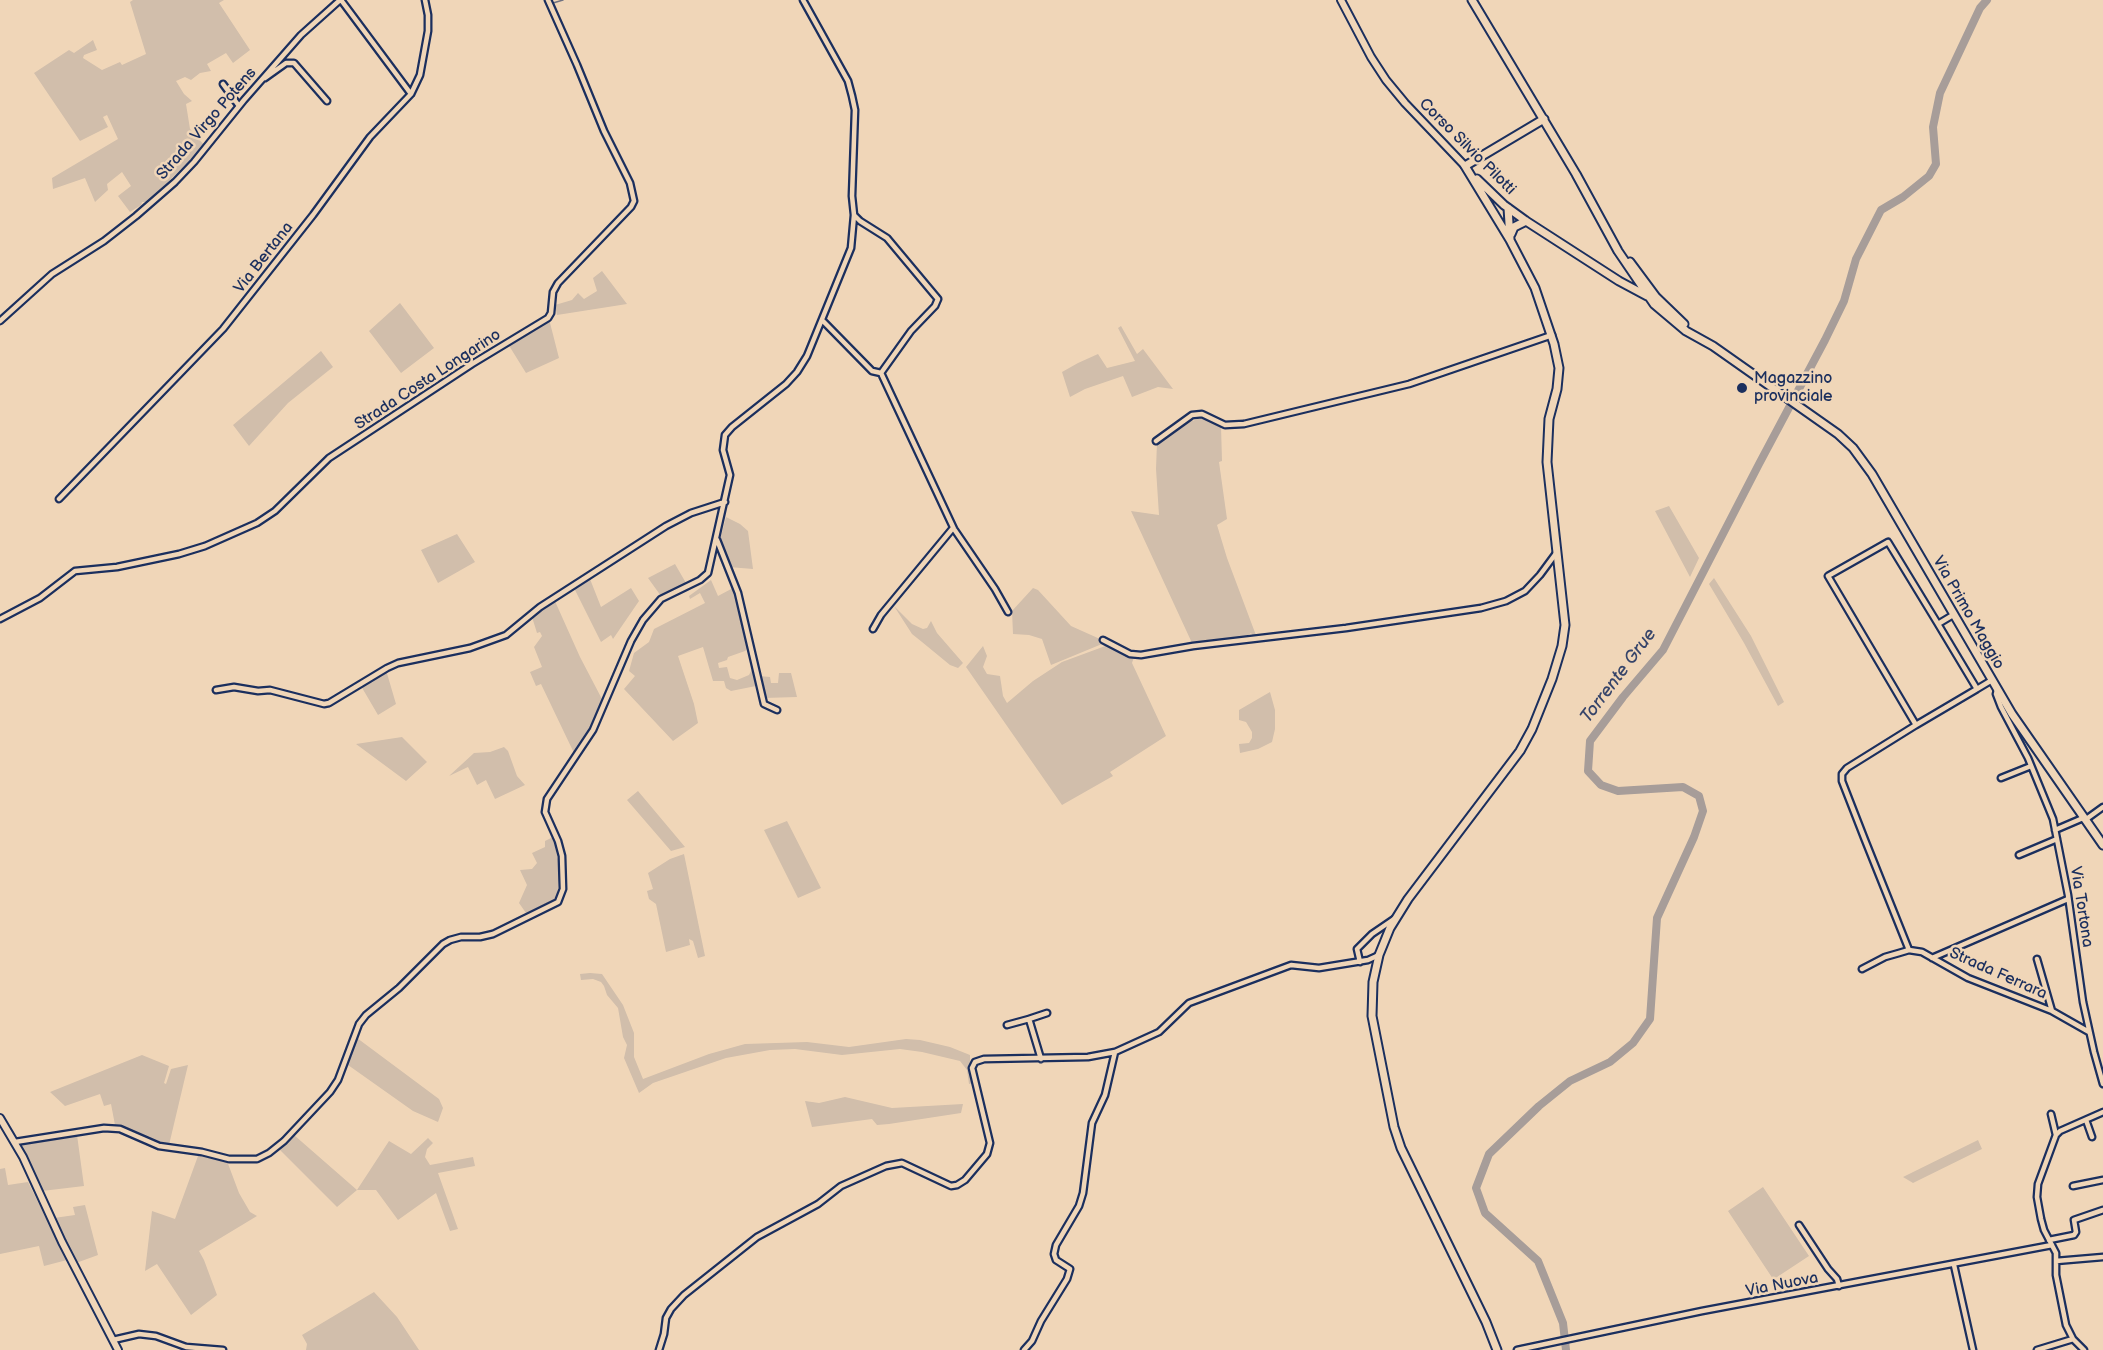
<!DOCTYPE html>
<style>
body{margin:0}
canvas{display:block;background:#f0d6b8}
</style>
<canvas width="2103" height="1350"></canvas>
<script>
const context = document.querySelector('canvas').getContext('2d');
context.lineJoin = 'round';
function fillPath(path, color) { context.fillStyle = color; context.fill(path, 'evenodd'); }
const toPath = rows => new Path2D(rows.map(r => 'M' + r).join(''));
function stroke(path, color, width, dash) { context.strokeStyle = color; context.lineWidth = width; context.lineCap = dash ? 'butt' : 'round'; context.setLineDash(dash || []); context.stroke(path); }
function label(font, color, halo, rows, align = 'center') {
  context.font = font + ' "Balsamiq Sans",sans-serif'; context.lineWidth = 5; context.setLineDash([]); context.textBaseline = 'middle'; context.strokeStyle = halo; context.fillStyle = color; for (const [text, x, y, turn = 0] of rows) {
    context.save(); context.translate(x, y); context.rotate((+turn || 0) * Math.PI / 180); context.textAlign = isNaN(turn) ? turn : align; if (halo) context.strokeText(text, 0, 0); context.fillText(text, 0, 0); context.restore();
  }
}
const green = toPath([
 [133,0,224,0,219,3,250,50,233,63,226,53,207,64,211,71,200,73,191,80,185,77,176,81,184,94,192,101,186,104,190,129,205,146,147,202,142,202,141,205,130,212,118,196,131,186,122,172,107,184,108,190,95,202,85,178,53,189,52,178,118,139,107,115,103,117,108,127,80,141,34,73,69,50,74,53,93,40,97,50,84,55,83,58,102,70,120,62,122,65,146,54,130,2],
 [602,271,627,304,557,315,555,305,572,300,578,293,584,299,597,291,593,278],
 [400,303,434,348,401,373,369,331],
 [549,319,559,358,526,373,508,344],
 [1121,326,1137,354,1143,349,1173,389,1158,387,1132,397,1123,376,1085,389,1070,397,1062,372,1078,363,1098,354,1107,368,1135,361,1118,328],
 [321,351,333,367,288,403,249,446,233,425],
 [1201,418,1221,426,1222,461,1219,462,1227,519,1217,525,1227,558,1257,638,1254,638,1251,633,1245,637,1192,643,1131,511,1159,515,1156,469,1157,442,1177,426],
 [1669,506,1699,558,1690,577,1655,511],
 [726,517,740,524,748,531,753,569,729,567,720,540],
 [457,534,475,562,438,583,421,550],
 [675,564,686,583,661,596,648,578],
 [1714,578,1751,636,1784,702,1778,706,1744,643,1709,584],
 [590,579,601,607,631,588,639,601,613,639,611,635,601,642,574,588],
 [711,580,718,596,733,588,748,648,745,651,728,657,727,660,718,663,719,668,727,667,730,678,737,680,749,675,752,669,756,686,731,691,726,688,724,681,713,681,703,647,678,656,694,704,698,723,673,741,624,689,635,676,629,671,634,653,649,642,654,629,705,603,700,593,690,599,689,596],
 [1033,588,1038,590,1071,626,1100,639,1102,644,1051,665,1042,639,1029,635,1013,634,1012,611],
 [554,599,580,657,603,701,591,729,574,753,541,684,536,686,530,672,542,667,534,647,542,636,540,632,537,633,532,617],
 [894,606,912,624,923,629,927,628,931,621,937,633,963,663,958,668,950,665,922,642,912,634],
 [1108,645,1134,657,1132,663,1166,736,1110,772,1113,776,1062,805,966,667,983,646,987,656,983,667,987,674,1000,676,1003,696,1007,703,1033,681,1062,662],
 [386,670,396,704,378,715,361,686],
 [779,673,791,673,797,697,764,698,759,676,770,677,771,683,778,683],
 [1270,692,1275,710,1275,729,1272,742,1258,749,1240,753,1239,744,1249,743,1252,738,1252,732,1246,722,1239,720,1239,710],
 [402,737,427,762,406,781,356,744],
 [504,747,508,751,517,776,525,785,495,799,486,780,477,785,468,767,449,776,474,753,490,752],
 [638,791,685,847,671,851,627,800],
 [787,821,821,888,798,898,764,830],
 [553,837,558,860,559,879,557,896,555,899,526,913,519,903,527,885,520,870,532,869,537,863,532,853,545,847,545,841],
 [684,854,705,956,698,958,693,941,689,939,690,945,666,952,656,904,649,899,647,891,653,889,648,873,670,859],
 [590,973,602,974,623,1005,634,1033,634,1057,643,1079,709,1054,745,1044,807,1042,849,1047,906,1039,920,1040,950,1047,970,1055,970,1067,973,1083,969,1084,967,1070,960,1061,922,1052,900,1049,842,1055,795,1049,770,1050,726,1058,653,1083,639,1093,624,1058,627,1045,623,1037,618,1008,607,995,604,986,601,982,593,979,581,980,580,974],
 [357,1038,439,1099,443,1108,438,1122,413,1111,348,1065],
 [142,1055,169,1066,164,1083,166,1084,171,1069,188,1065,169,1145,160,1144,128,1128,115,1125,111,1104,104,1106,100,1094,65,1106,50,1092],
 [845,1097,892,1108,963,1104,961,1113,889,1124,877,1125,872,1119,812,1127,805,1101,819,1103],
 [77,1135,84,1186,42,1191,21,1146,24,1144],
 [294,1135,357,1190,389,1141,411,1154,428,1138,433,1143,427,1149,425,1157,430,1165,473,1157,475,1166,438,1173,458,1229,450,1231,436,1193,398,1220,376,1190,357,1190,337,1207,279,1149],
 [1978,1140,1982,1149,1913,1183,1903,1177],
 [198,1156,227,1161,239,1193,250,1212,257,1216,199,1251,204,1260,217,1295,191,1315,157,1264,145,1271,152,1211,175,1219],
 [5,1168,8,1185,28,1182,67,1260,44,1266,39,1246,0,1254,0,1169],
 [1763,1187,1809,1256,1771,1281,1773,1279,1728,1211],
 [85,1205,98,1255,76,1263,54,1218,75,1215,73,1207],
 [374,1292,397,1317,419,1350,306,1350,307,1344,302,1335]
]);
const stream = toPath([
 [553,3,563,0]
]);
const river = toPath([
 [1566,1350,1563,1323,1538,1261,1485,1213,1476,1188,1489,1154,1539,1106,1570,1081,1610,1062,1633,1043,1650,1019,1657,918,1694,837,1703,811,1699,796,1683,787,1618,791,1601,785,1588,771,1590,741,1623,697,1663,650,1759,464,1825,340,1844,301,1856,259,1881,210,1903,197,1929,176,1936,164,1933,127,1940,93,1980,8,1987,0]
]);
const minor = toPath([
 [341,0,411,94],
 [265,78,286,63,294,63,327,101],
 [223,84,239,106],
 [854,215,860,221,887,238,938,299,935,306,911,331,881,373,954,529,995,589,1008,612],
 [0,321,52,274,104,241,136,216,175,182,194,162,244,100,301,35,340,0],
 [823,321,872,371,881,373],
 [1156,441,1192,415,1202,414,1225,425,1244,424,1409,384,1552,335],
 [59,499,223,329,313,215,370,137,411,94,420,75,428,31,428,15,425,0],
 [717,540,738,593,764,704,777,710],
 [0,619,40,598,75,571,117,567,179,554,205,546,257,523,275,511,329,458,472,364,548,318,551,313,553,292,558,283,631,207,634,201,630,183,604,131,577,65,548,0],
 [1938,624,1977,689,1916,725,1828,576,1888,542,1938,624,1953,615],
 [873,629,881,615,953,528],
 [1103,640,1130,654,1141,655,1193,646,1346,628,1481,608,1506,601,1525,591,1540,575,1557,552],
 [1977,689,1992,680],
 [216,690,234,687,258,691,270,690,324,704,329,703,387,668,398,663,470,648,506,635,540,607,666,526,691,513,725,502],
 [1997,690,1996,694,2001,707,2028,758,2053,819,2068,895,2083,1002,2094,1052,2103,1084],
 [2001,778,2031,766],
 [2085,820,2103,807],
 [2055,830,2083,818],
 [2019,855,2057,839],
 [1909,950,1865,840,1842,781,1842,774,1847,768,1916,725],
 [1932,958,2068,899],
 [2037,959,2052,1011],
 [1360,962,1357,949,1372,934,1394,919],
 [1862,969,1885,957,1899,953,1909,950,1922,952,1968,978,2052,1011,2089,1032],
 [1029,1019,1047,1013],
 [1007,1025,1029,1019,1041,1059],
 [2051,1114,2056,1135],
 [2086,1120,2092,1137],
 [15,1142,104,1128,120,1129,159,1146,202,1152,229,1159,257,1159,269,1153,284,1141,330,1092,338,1080,359,1024,366,1015,399,988,443,944,450,940,461,937,480,937,493,934,558,902,563,889,562,856,558,841,545,812,547,799,593,730,631,641,643,620,661,599,700,580,708,573,730,475,723,450,725,435,732,427,786,384,797,372,807,356,851,248,854,215,852,196,855,110,852,96,848,81,803,0],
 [2073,1186,2103,1180],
 [1799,1225,1828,1269,1837,1279,1839,1286],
 [2049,1240,2074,1235,2076,1232,2074,1220,2103,1210],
 [2056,1261,2103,1257],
 [1954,1265,1973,1350],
 [113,1340,139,1334,156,1336,186,1347,223,1350],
 [659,1350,664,1334,666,1318,671,1309,684,1295,757,1237,818,1204,841,1186,886,1166,902,1163,951,1186,957,1185,965,1180,987,1154,990,1143,972,1068,975,1062,984,1059,1088,1057,1115,1052],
 [1024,1350,1032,1341,1041,1321,1067,1279,1070,1269,1056,1260,1054,1254,1056,1245,1079,1206,1083,1193,1092,1123,1105,1095,1115,1052,1159,1032,1189,1003,1291,965,1319,968,1368,960,1379,955],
 [1517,1350,1702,1311,2052,1245],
 [2037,1350,2073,1339],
 [2084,1350,2073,1339,2066,1325,2056,1275,2056,1253,2044,1230,2041,1219,2037,1197,2038,1184,2056,1135,2060,1131,2103,1112]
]);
const tertiary = toPath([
 [1341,0,1371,57,1386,80,1405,103,1465,166],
 [0,1118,23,1157,62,1242,118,1350]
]);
const secondary = toPath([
 [1472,0,1576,174,1618,251,1654,304,1686,331,1713,346,1838,434,1853,448,1872,474,2012,714,2103,845],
 [1465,166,1510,240,1535,288,1554,344,1559,368,1557,389,1549,419,1547,462,1565,625,1562,646,1552,679,1532,729,1520,751,1408,899,1390,928,1379,955,1373,982,1372,1016,1394,1127,1401,1148,1486,1322,1497,1350],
 [1465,166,1544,119],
 [1477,179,1504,205,1526,221,1619,281,1647,296],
 [1508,208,1510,239],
 [1511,234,1514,227,1526,221],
 [1630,262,1656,297,1684,324]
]);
const markers = [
 [1742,388,6,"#1b2f5e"]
];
const streetNames = [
 ["Strada Virgo Potens",207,124,-49],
 ["Corso Silvio Pilotti",1467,147,45],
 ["Via Bertana",264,258,-52],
 ["Strada Costa Longarino",428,380,-33],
 ["Via Primo Maggio",1968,613,60],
 ["Via Tortona",2081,907,81],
 ["Strada Ferrara",1998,974,24],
 ["Via Nuova",1782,1285,-11]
];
const poiNames = [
 ["Magazzino",1754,379],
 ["provinciale",1754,397]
];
const waterNames = [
 ["Torrente Grue",1619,676,-53]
];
fillPath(green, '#d1beab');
stroke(stream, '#6f7181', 1.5);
stroke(river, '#a79d99', 8);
stroke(minor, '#1b2f5e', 9);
stroke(tertiary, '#1b2f5e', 10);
stroke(secondary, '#1b2f5e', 11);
stroke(minor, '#f0d6b8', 4.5);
stroke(tertiary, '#f0d6b8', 6);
stroke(secondary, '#f0d6b8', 7);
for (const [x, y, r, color] of markers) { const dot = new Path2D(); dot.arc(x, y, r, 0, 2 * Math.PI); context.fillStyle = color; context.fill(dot); stroke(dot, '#f0d6b8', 2); }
label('16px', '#1b2f5e', '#f0d6b8', streetNames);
label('16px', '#1b2f5e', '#f0d6b8', poiNames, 'left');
label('italic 18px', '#37456a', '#f0d6b8', waterNames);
</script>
